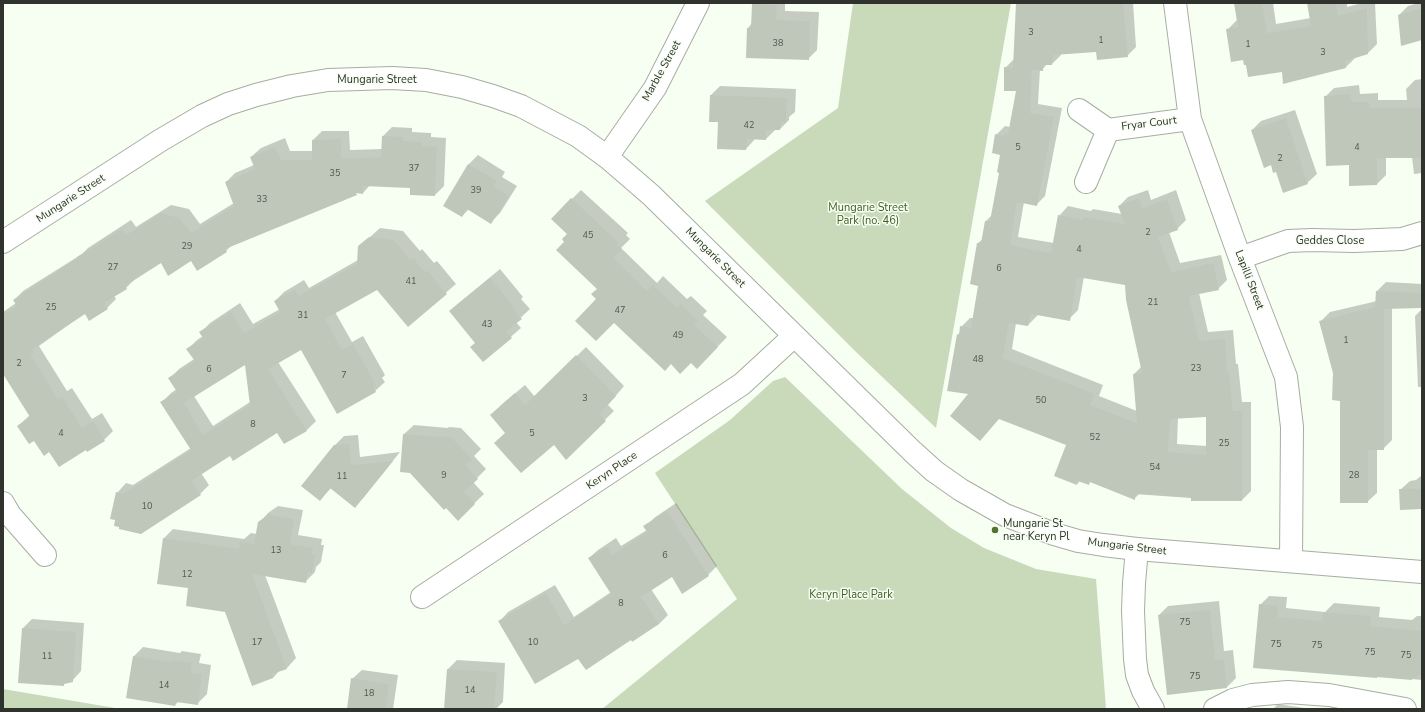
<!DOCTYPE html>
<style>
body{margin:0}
#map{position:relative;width:1425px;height:712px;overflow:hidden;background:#f7fef2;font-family:"Nunito Sans",sans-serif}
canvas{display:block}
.frame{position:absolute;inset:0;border:4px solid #2f322d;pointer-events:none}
</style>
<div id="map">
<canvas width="1425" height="712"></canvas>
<div class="frame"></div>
</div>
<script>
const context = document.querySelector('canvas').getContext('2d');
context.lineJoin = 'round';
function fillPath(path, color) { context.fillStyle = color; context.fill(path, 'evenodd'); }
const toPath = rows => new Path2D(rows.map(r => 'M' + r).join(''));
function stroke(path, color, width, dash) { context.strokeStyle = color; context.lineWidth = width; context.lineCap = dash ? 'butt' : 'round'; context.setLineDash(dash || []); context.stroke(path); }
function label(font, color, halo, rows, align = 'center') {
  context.font = font + ' "Nunito Sans",sans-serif'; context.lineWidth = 3; context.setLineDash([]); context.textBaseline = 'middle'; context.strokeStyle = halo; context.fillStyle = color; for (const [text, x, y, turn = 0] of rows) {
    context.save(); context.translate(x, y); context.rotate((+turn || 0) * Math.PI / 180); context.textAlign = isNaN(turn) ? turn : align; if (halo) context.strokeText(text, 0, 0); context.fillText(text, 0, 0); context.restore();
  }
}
const green = toPath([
 [853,3,1011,3,936,428,856,352,705,201,838,108],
 [785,377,902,489,951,528,984,548,1036,569,1096,579,1106,709,602,709,737,599,655,473,730,420,773,381],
 [3,689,121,709,3,709]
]);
const shadow = toPath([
 [755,3,785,3,785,11,819,12,817,50,808,59,748,28,752,23,753,4],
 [1017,3,1133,3,1136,47,1127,56,1097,51,1061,54,1061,55,1052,64,1047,64,1042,70,1040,69,1038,104,1062,108,1045,196,1036,205,1024,202,1018,237,1054,243,1059,216,1068,206,1091,211,1093,209,1122,214,1119,206,1128,197,1148,190,1151,200,1176,190,1186,220,1177,229,1169,232,1180,263,1221,255,1227,280,1218,289,1199,293,1208,332,1233,330,1236,364,1238,364,1242,402,1251,402,1251,491,1242,500,1140,493,1134,499,1091,481,1088,484,1080,481,1077,484,1067,444,999,418,980,439,958,335,960,332,961,327,970,318,974,318,979,285,978,243,983,239,986,221,993,214,1000,172,1002,154,996,135,1005,126,1010,127,1017,90,1005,68,1014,59],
 [1084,277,1126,284,1142,366,1134,374,1137,411,1099,396,1103,385,1012,349,1016,323,1028,325,1037,316,1038,314,1069,319,1078,310],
 [1207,416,1207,446,1177,444,1178,418],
 [1235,3,1273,3,1276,24,1311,18,1308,3,1347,3,1347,7,1362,3,1375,3,1377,44,1367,54,1355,58,1346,67,1282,70,1247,64,1227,30,1237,20],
 [1419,3,1422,3,1422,39,1399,15,1408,6],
 [1422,79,1422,173,1414,174,1412,157,1386,157,1386,175,1377,184,1350,164,1325,97,1334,88,1359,85,1360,94,1378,93,1378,100,1407,100,1406,89,1415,80],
 [720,86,796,89,795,112,789,117,789,120,780,129,775,130,766,139,755,139,746,149,719,122,711,95],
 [1295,110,1317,174,1307,183,1276,171,1252,130,1261,121],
 [392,127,412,128,412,132,431,133,431,137,446,138,444,186,435,195,411,187,370,185,363,193,358,192,233,244,226,251,192,260,161,262,135,279,126,288,114,296,116,299,107,308,85,313,39,346,67,391,72,388,92,419,102,413,113,431,104,440,86,449,50,451,18,426,30,415,3,372,3,312,16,303,14,300,23,291,82,254,88,248,131,220,136,227,171,205,189,209,200,224,234,203,226,182,235,173,254,165,251,157,261,148,285,138,290,151,313,151,313,140,322,131,349,131,350,150,382,149,383,136],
 [478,155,505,172,502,177,517,186,500,213,491,222,469,209,462,216,444,205,469,164],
 [581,190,628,233,626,235,630,239,621,248,657,283,663,276,687,299,691,296,707,311,703,315,727,337,697,368,691,362,671,363,597,299,598,289,566,242,568,234,552,219],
 [380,228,403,231,420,251,422,249,434,263,437,261,456,284,408,325,377,289,335,312,352,342,363,336,385,375,382,378,385,382,375,391,301,349,278,362,316,421,307,430,284,443,277,432,230,455,201,473,209,485,200,494,140,532,117,493,126,483,133,485,191,448,162,402,171,393,177,389,169,379,179,369,194,359,188,349,197,340,203,336,201,332,210,323,240,303,253,324,280,309,275,301,284,292,304,280,309,288,358,260,359,247],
 [246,363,250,402,213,426,194,396],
 [500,269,523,297,521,299,530,309,516,322,521,328,483,361,476,343,450,311,460,302],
 [1386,282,1422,284,1422,307,1392,308,1392,440,1383,449,1377,449,1377,493,1367,502,1320,322,1330,312,1377,301,1377,291],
 [1422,309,1422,387,1418,387,1415,316],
 [586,347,624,386,608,405,614,411,566,458,554,444,506,432,500,406,525,385,535,397],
 [414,425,448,428,449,427,461,428,481,449,474,456,486,469,473,482,484,494,458,519,411,472,401,471,404,434],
 [358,435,360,457,400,452,364,497,355,506,332,487,320,500,335,445,344,436],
 [1422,448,1422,508,1400,490,1410,481,1416,480,1422,475,1421,449],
 [676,503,717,566,708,575,682,592,672,575,651,589,668,615,659,624,631,639,578,657,500,621,508,612,555,585,574,617,611,592,589,558,598,550,616,538,621,546,647,530,645,527,654,518],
 [278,506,303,510,298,535,322,539,321,545,324,545,321,562,316,567,315,572,305,582,265,575,296,658,287,668,280,670,273,678,225,611,190,587,164,538,173,529,244,539,251,533,257,534,259,523,268,513],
 [1269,596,1287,597,1286,608,1325,612,1334,603,1380,607,1379,617,1412,620,1417,616,1422,616,1422,680,1378,676,1377,677,1254,667,1260,605],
 [1219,601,1224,651,1233,650,1236,678,1227,687,1159,615,1168,606],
 [32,619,84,623,81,671,72,681,66,682,63,685,23,628],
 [143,647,180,653,182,651,201,654,199,663,211,665,207,694,197,704,179,701,175,705,127,697,134,656],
 [457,660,505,663,503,702,496,709,445,709,448,669],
 [362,670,398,675,393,709,348,709,352,679],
 [1278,704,1311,709,1273,709]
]);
const building = toPath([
 [1016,3,1123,3,1128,57,1097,60,1096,52,1053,55,1052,65,1043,65,1043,71,1032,70,1030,113,1054,117,1037,206,1017,202,1010,245,1051,253,1058,215,1083,220,1083,217,1125,224,1118,206,1139,198,1142,208,1167,199,1178,230,1158,237,1171,272,1213,263,1219,290,1189,296,1199,341,1225,339,1227,373,1229,373,1233,411,1242,411,1242,501,1191,501,1191,498,1135,494,1135,500,1090,482,1089,485,1078,481,1077,485,1054,476,1066,445,999,419,980,441,950,416,968,394,947,391,957,334,959,335,960,326,971,328,978,286,970,284,977,243,981,243,985,221,990,221,999,173,997,172,1000,155,992,153,995,134,1004,136,1005,133,1008,134,1016,91,1004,91,1004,67,1013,68],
 [1077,277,1125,285,1126,300,1142,373,1133,374,1137,423,1090,405,1095,394,1003,358,1009,323,1028,326,1031,314,1070,321],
 [1206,417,1206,455,1168,452,1170,419],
 [1234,3,1262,3,1267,33,1311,26,1307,3,1336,3,1338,16,1367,8,1368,54,1345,61,1346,68,1283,84,1282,72,1248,77,1246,65,1244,65,1243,60,1231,62,1226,29,1238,27],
 [752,4,777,5,776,20,810,21,809,60,746,58,747,28,751,28],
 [1422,8,1422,40,1401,46,1398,15],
 [1350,94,1352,102,1369,102,1369,108,1422,108,1422,158,1377,158,1377,185,1349,186,1349,165,1326,166,1324,96],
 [710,95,787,98,786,122,781,122,780,130,766,130,766,140,747,139,746,150,717,149,718,122,709,122],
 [1286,118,1308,184,1283,193,1276,172,1273,173,1271,165,1264,168,1251,130],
 [382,136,403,137,403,141,422,142,422,146,437,147,435,196,410,195,410,188,363,186,363,194,356,193,357,195,225,249,227,252,197,271,191,261,168,276,161,263,125,286,127,289,104,303,108,309,89,321,85,314,32,349,34,352,30,354,58,399,62,397,82,428,93,421,105,441,87,452,86,450,59,467,49,452,44,456,34,441,29,444,17,426,30,417,3,374,3,314,17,306,13,300,78,258,77,257,122,229,126,235,161,213,179,218,191,233,234,206,225,182,255,169,250,157,275,147,281,160,312,160,312,140,341,139,341,159,381,157],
 [468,164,497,181,493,186,509,196,491,224,467,209,462,217,443,206],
 [571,198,619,243,617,245,622,249,613,258,647,291,653,285,677,308,681,304,698,321,694,325,718,347,697,369,691,363,680,374,671,364,665,371,614,323,596,341,575,321,596,299,591,294,597,289,556,250,564,242,562,239,567,234,551,219],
 [369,237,394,240,410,260,413,258,425,272,427,270,447,294,408,327,377,290,325,319,342,350,353,344,376,385,373,387,376,392,337,414,301,350,268,369,307,431,284,444,277,433,233,461,230,456,191,481,201,495,141,534,119,529,119,527,114,526,115,520,110,519,116,492,123,494,191,450,160,402,177,392,168,378,195,361,186,349,203,338,199,332,231,312,244,333,280,312,274,301,295,289,299,296,357,264,358,246],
 [245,365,250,405,203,435,183,401,184,403],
 [490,278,514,307,512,308,522,319,506,331,512,338,483,362,470,347,475,343,449,311],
 [1376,291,1422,293,1422,308,1384,309,1384,450,1368,450,1368,503,1340,503,1340,401,1332,400,1333,373,1319,321,1375,307],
 [576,355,616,396,599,414,606,421,566,460,554,445,521,473,494,443,505,433,490,415,515,393,525,405],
 [403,434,439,437,439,436,451,437,472,459,465,465,478,479,464,492,475,504,458,521,446,508,444,510,410,473,400,472],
 [349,444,351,465,393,461,355,508,330,488,320,501,301,486,334,445],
 [1399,489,1422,489,1422,509,1400,510],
 [667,511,709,576,682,594,672,577,641,597,659,624,632,642,631,640,586,670,578,659,535,684,498,621,546,593,564,625,611,594,588,558,607,547,612,555,647,532,643,526],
 [268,515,294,519,290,544,313,548,312,554,315,554,312,573,308,572,306,583,252,574,287,669,272,674,273,678,252,686,225,612,186,606,188,588,157,584,163,538,239,549,240,541,254,544,258,522],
 [1259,604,1278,606,1277,617,1322,621,1323,612,1371,616,1370,626,1421,631,1420,644,1422,644,1422,675,1417,675,1417,679,1412,678,1412,680,1377,677,1377,678,1253,668],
 [1210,610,1215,660,1224,659,1227,688,1167,695,1158,615],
 [22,628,76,632,73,682,64,684,64,686,18,683],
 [133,656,172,662,172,660,192,663,191,673,202,674,198,705,176,702,175,706,126,698],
 [447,669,497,672,494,709,444,709],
 [351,678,389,684,386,709,347,709]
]);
const minor = toPath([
 [1175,3,1190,119,1240,258,1286,377,1292,427,1291,561],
 [1079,110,1108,130,1190,119],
 [607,157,655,88,698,3],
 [1086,182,1108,130],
 [1240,258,1288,241,1312,240,1354,241,1402,239,1422,233],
 [3,503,10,515,45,555],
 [1137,549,1134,583,1133,611,1135,659,1137,675,1143,691,1153,709],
 [422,597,742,384,794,336],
 [1215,709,1233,700,1252,695,1288,692,1329,695,1405,709]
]);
const tertiary = toPath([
 [3,242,161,140,202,116,228,104,256,95,292,86,328,80,392,78,426,80,462,87,493,96,521,106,578,136,607,157,651,195,913,452,934,471,961,490,1005,515,1054,534,1078,541,1103,545,1137,549,1422,572]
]);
const markers = [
 [995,530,4,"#51742d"]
];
const numberNames = [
 ["3",1031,33],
 ["1",1101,41],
 ["38",778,44],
 ["1",1248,45],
 ["3",1323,53],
 ["42",749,126],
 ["5",1018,148],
 ["4",1357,148],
 ["2",1280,159],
 ["37",414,169],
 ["35",335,174],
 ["39",476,191],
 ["33",262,200],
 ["2",1148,233],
 ["45",588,236],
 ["29",187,247],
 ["4",1079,250],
 ["27",113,268],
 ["6",999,269],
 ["41",411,282],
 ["21",1153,303],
 ["25",51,308],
 ["47",620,311],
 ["31",303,316],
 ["43",487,325],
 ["49",678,336],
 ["1",1346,341],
 ["48",978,360],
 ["2",19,364],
 ["23",1196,369],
 ["6",209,370],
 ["7",344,376],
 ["3",585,399],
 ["50",1041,401],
 ["8",253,425],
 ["4",61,434],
 ["5",532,434],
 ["52",1095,438],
 ["25",1224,444],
 ["54",1155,468],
 ["9",444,476],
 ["28",1354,476],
 ["11",342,477],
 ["10",147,507],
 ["13",276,551],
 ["6",665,556],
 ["12",187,575],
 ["8",621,604],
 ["75",1185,623],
 ["17",257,643],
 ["10",533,643],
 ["75",1276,645],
 ["75",1317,646],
 ["75",1370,653],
 ["75",1406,656],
 ["11",47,657],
 ["75",1195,677],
 ["14",164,686],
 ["14",470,691],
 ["18",369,694]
];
const streetNames = [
 ["Marble Street",662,71,-61],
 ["Mungarie Street",377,80],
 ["Fryar Court",1149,124,-7],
 ["Mungarie Street",71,199,-33],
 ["Geddes Close",1330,241],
 ["Mungarie Street",715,258,45],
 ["Lapilli Street",1249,280,69],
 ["Keryn Place",612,471,-34],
 ["Mungarie Street",1127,547,7]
];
const parkNames = [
 ["Mungarie Street",868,208],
 ["Park (no. 46)",868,221],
 ["Keryn Place Park",851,595]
];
const poiNames = [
 ["Mungarie St",1003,524],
 ["near Keryn Pl",1003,537]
];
fillPath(green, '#c9dabb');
fillPath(shadow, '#0003');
fillPath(building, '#bfc6ba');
stroke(minor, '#a7ada2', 24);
stroke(tertiary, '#a7ada2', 24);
stroke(minor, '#fff', 22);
stroke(tertiary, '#fff', 22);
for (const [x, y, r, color] of markers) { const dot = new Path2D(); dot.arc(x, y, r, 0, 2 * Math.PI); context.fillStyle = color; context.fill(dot); stroke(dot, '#f7fef2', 1.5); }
label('9px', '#535750', null, numberNames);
label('11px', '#2f322d', '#f7fef2', streetNames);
label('11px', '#3f5d21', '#f7fef2', parkNames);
label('11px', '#2f322d', '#f7fef2', poiNames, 'left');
</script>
